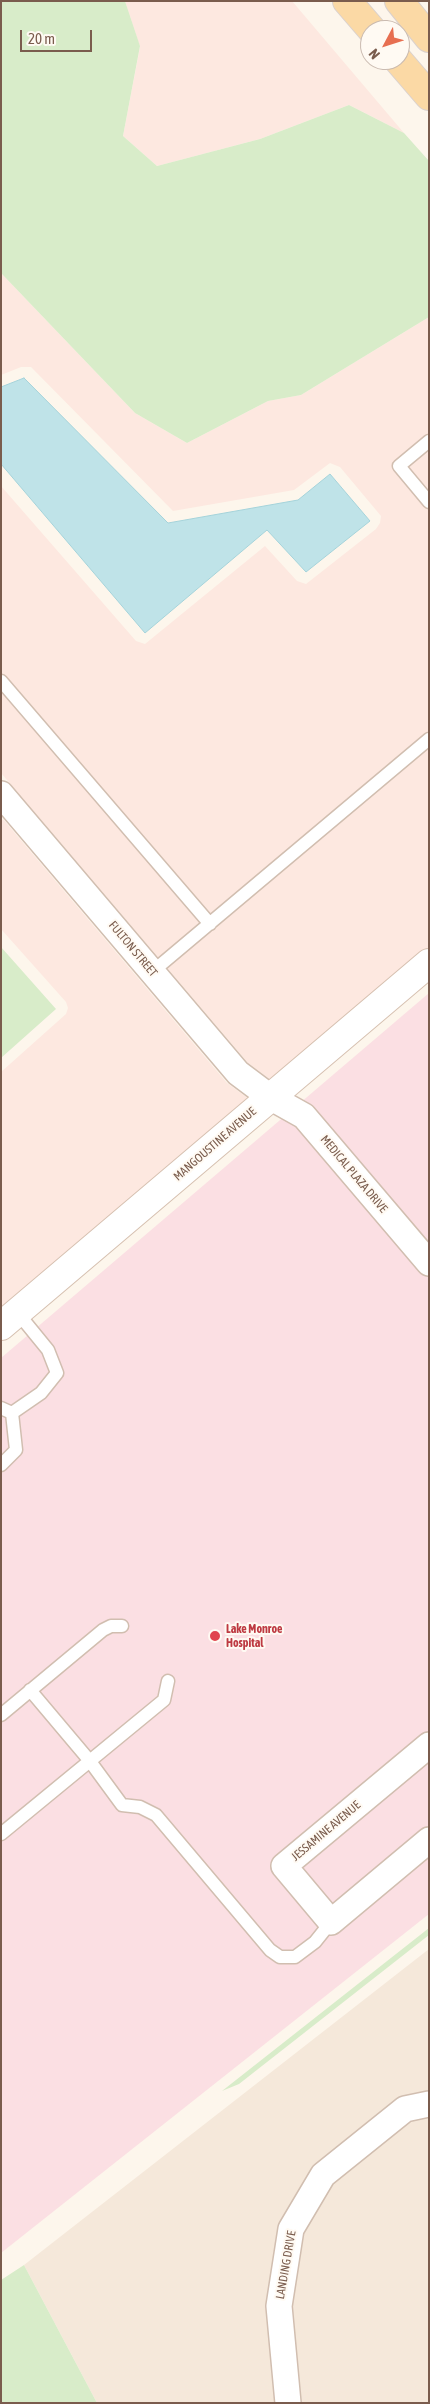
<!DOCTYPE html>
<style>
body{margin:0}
#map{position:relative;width:430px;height:2404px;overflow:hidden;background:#fdf6ec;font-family:"Asap Condensed",sans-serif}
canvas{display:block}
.frame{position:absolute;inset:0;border:2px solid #7a5c4d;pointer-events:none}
.north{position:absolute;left:360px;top:20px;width:50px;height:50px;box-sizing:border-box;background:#fffaf3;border:1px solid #cabbb1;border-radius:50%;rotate:230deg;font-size:14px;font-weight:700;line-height:20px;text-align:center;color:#7a5c4d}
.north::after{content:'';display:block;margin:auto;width:18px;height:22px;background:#e76f51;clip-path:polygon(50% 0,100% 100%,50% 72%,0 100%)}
.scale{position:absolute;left:20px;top:30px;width:72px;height:22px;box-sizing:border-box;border:2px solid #7a5c4d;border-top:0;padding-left:6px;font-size:15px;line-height:18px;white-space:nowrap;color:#7a5c4d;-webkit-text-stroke:4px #fffaf3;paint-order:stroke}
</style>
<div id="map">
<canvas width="430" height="2404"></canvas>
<div class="frame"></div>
<div class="north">N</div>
<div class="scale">20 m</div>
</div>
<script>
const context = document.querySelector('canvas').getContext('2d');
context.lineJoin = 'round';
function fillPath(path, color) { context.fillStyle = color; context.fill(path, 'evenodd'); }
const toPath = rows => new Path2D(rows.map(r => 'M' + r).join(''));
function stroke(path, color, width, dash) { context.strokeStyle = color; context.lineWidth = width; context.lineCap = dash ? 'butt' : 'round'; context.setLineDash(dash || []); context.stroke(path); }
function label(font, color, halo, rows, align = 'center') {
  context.font = font + ' "Asap Condensed",sans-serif'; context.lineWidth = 4; context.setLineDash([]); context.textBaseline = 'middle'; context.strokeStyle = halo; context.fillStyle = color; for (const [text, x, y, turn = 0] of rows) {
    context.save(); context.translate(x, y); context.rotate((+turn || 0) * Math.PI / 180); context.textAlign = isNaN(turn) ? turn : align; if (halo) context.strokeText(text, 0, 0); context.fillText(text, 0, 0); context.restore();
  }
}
const residential = toPath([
 [429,1949,429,2403,97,2403,24,2265]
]);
const commercial = toPath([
 [125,1,292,1,404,133,349,105,260,139,157,166,123,136,140,47],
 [1,273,135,413,187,443,268,401,301,395,429,317,429,947,271,1080,248,1063,1,773,1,486,136,641,145,644,265,546,297,581,306,584,376,529,380,523,381,516,340,467,330,463,294,490,173,511,31,367,21,367,1,375],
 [3,819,227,1083,249,1099,1,1310,1,1072,66,1014,68,1008,66,1002,1,929,1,821]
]);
const medical = toPath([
 [429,993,429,1914,1,2253,1,1358]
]);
const green = toPath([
 [1,1,125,1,140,46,123,136,157,166,260,139,349,105,404,133,429,161,429,317,301,395,268,401,187,443,135,413,1,273],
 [1,947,56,1009,1,1058],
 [429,1928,429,1935,239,2084,222,2091],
 [24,2265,97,2403,1,2403,1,2280]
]);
const water = toPath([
 [24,378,168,523,298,500,330,474,370,521,306,572,267,530,145,633,1,464,1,387,24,378]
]);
const lane = toPath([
 [429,441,399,466,429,502],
 [1,681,210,924],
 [152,972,429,739],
 [1,1408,12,1413,41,1393,57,1373,48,1350,17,1312],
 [1,1465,16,1450,12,1413],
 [30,1690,89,1760,122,1805,140,1807,156,1815,270,1950,280,1957,295,1957,315,1942,331,1922],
 [1,1715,103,1630,111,1626,122,1626],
 [1,1834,164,1700,168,1681]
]);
const street = toPath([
 [1,794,238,1073,270,1097,304,1116,429,1263],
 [429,1745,284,1866,331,1922,429,1840],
 [288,2403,279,2306,291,2229,323,2175,405,2109,429,2104]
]);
const secondary = toPath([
 [1,1326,429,963]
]);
const primary = toPath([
 [347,1,372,30],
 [399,1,429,38],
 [398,60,429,96]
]);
const markers = [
 [215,1636,6,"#e0444e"]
];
const streetNames = [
 ["FULTON STREET",133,949,50],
 ["MANGOUSTINE AVENUE",215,1144,-41],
 ["MEDICAL PLAZA DRIVE",354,1174,50],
 ["JESSAMINE AVENUE",326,1831,-40],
 ["LANDING DRIVE",286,2265,-80]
];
const healthNames = [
 ["Lake Monroe",226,1629],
 ["Hospital",226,1643]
];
fillPath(residential, '#f5e8da');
fillPath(commercial, '#fde8e0');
fillPath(medical, '#fbdfe3');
fillPath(green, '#d8ecc9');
fillPath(water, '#bfe3e8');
stroke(water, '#a5d3da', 1);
stroke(lane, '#d1beb0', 15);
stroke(street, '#d1beb0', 28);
stroke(secondary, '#d6c0b0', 30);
stroke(primary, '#dad1cd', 30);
stroke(lane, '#fff', 12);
stroke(street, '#fff', 25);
stroke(secondary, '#fff', 28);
stroke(primary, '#fbd9a5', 28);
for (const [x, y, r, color] of markers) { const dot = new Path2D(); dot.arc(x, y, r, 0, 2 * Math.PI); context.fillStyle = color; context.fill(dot); stroke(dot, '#fffaf3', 2); }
label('12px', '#7a5c4d', '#fffaf3', streetNames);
label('bold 12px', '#be3a42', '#fffaf3', healthNames, 'left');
</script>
